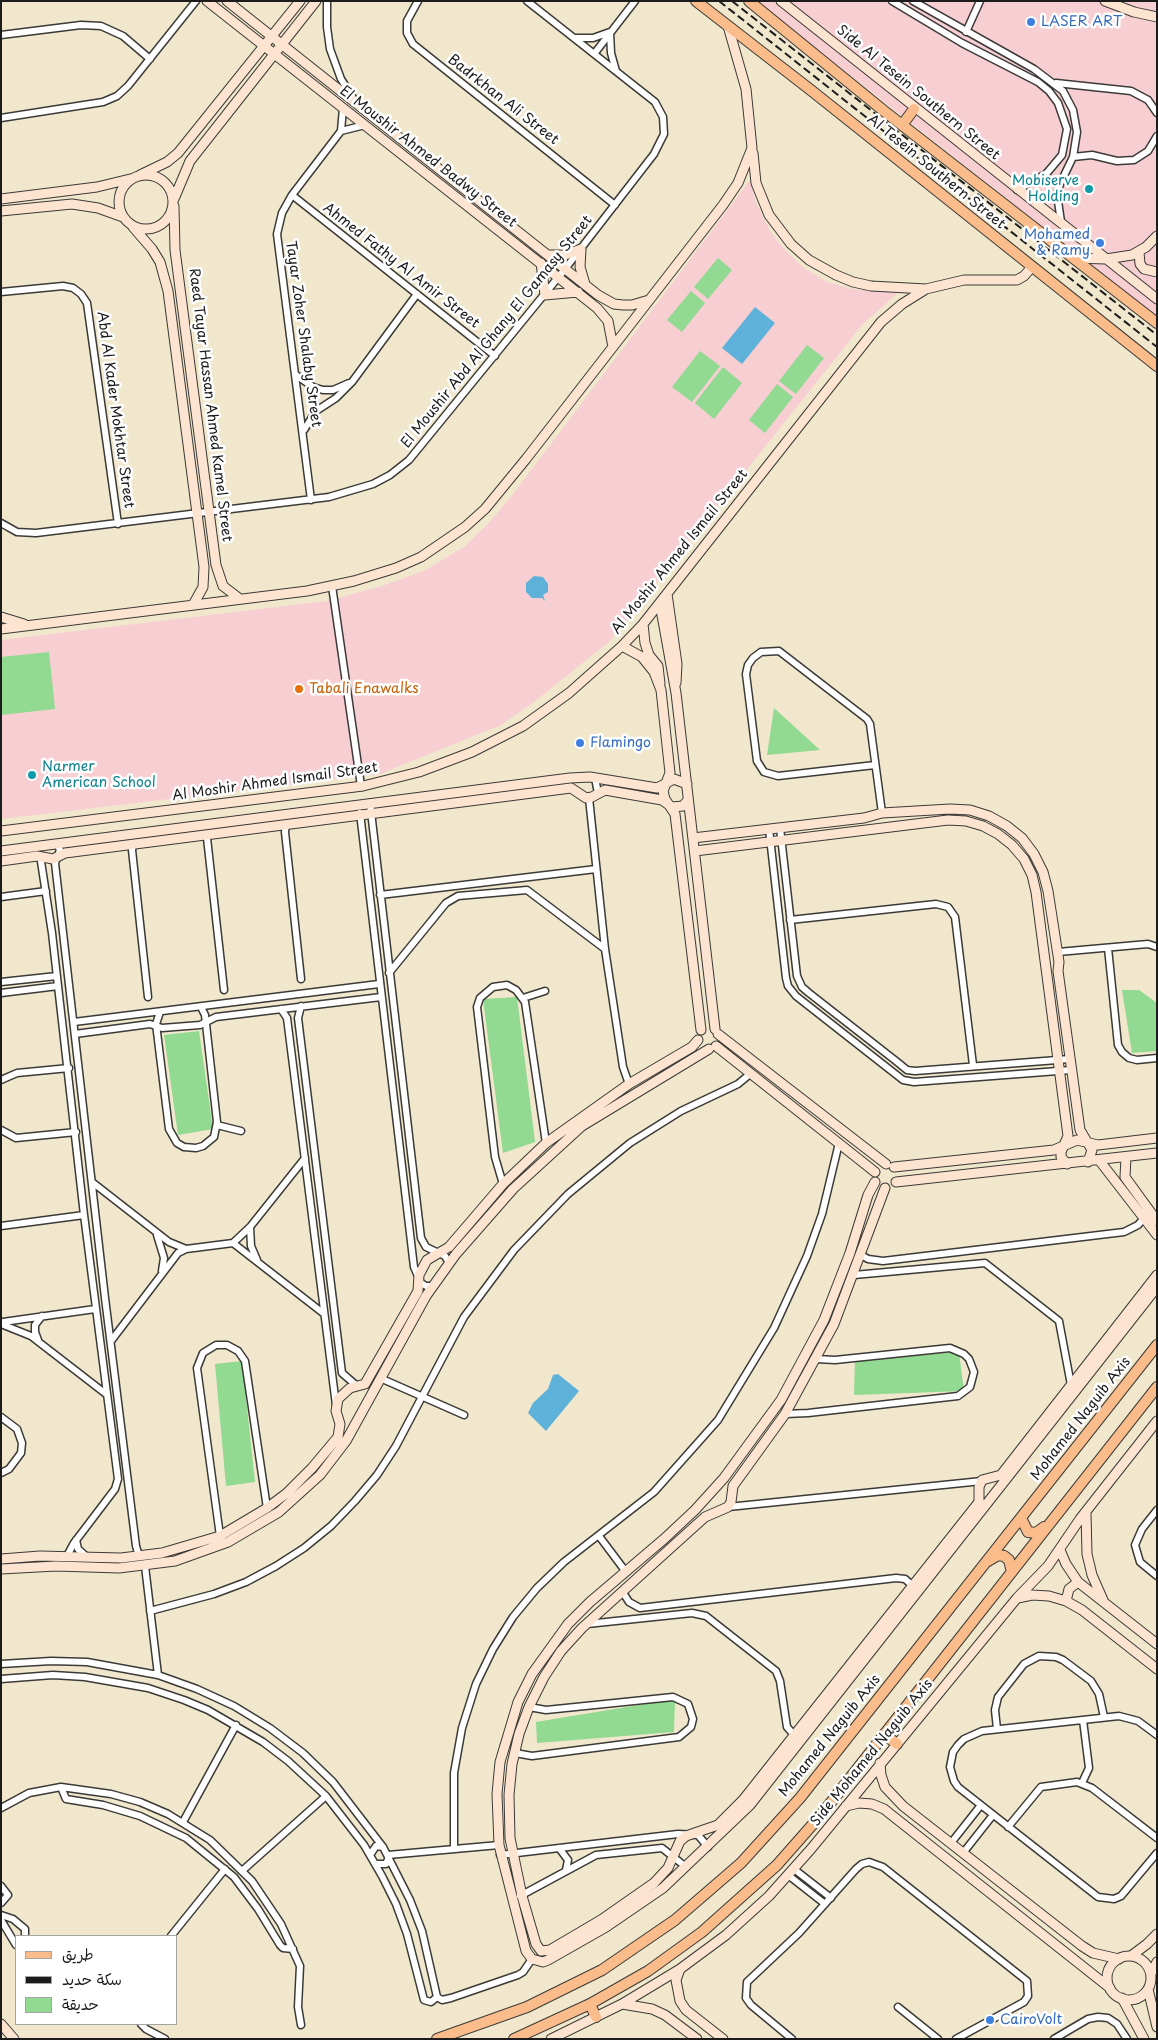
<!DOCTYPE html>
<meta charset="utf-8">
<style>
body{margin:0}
#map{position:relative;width:1158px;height:2040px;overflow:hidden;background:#f0e7cd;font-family:"Playpen Sans","Playpen Sans Arabic",sans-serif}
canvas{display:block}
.frame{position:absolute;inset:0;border:2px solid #1c1c1c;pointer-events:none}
.legend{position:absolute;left:15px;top:1935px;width:162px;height:90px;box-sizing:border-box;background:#fff;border:1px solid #a4a4a4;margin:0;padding:6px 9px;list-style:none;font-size:15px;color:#1c1c1c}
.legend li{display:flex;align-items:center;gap:10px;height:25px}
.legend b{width:25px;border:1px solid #a4a4a4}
</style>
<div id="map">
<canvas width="1158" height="2040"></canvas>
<div class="frame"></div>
<ul class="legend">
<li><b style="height:6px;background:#fabc8b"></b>طريق</li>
<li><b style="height:6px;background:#1c1c1c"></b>سكة حديد</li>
<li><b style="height:14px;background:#92d992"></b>حديقة</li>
</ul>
</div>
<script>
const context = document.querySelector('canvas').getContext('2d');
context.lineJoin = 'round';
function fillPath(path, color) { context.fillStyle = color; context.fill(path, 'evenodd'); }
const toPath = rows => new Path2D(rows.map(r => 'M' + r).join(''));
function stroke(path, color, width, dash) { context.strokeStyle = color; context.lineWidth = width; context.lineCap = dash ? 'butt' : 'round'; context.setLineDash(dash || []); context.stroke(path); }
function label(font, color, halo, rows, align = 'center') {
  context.font = font + ' "Playpen Sans",sans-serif'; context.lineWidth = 5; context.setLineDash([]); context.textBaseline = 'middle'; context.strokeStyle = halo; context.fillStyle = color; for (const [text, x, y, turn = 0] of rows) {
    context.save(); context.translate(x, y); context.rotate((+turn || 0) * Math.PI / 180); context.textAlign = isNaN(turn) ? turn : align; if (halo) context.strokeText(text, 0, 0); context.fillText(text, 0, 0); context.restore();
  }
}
const built = toPath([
 [756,1,1157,1,1157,317],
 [750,180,755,200,770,231,785,250,804,268,828,282,853,289,899,292,863,324,610,641,534,702,501,725,380,774,1,819,1,640,327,601,382,586,424,571,464,547,488,524,510,498]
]);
const green = toPath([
 [718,258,732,270,708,299,694,287],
 [691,291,705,303,682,332,667,320],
 [807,345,824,358,796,394,779,381],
 [700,351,720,366,692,402,672,387],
 [723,367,742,383,714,419,695,403],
 [777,384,793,397,765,433,749,420],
 [49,652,55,709,1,715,1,657],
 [774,708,820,750,767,755],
 [1122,990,1139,990,1157,1003,1157,1051,1132,1053],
 [517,997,535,1142,503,1153,483,999],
 [199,1031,213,1129,178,1135,164,1035],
 [959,1352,964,1391,854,1395,855,1360],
 [242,1361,255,1482,226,1486,215,1364],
 [675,1699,674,1732,537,1743,536,1722]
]);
const water = toPath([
 [755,307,775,323,742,364,722,348],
 [534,576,543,577,548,584,548,592,543,595,545,601,542,598,532,598,526,592,526,583],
 [558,1374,579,1391,546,1431,528,1413,533,1403,548,1389,553,1375]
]);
const street = toPath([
 [327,1,327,27,330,49,341,79,353,98],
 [418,1,407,21,407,33,413,44,615,205],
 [892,1,962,43,1038,82,1049,91,1058,103,1067,129,1062,155,1046,174,1017,190],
 [913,1,1034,69,1063,91,1073,110,1077,132,1073,157,1060,184,1057,194,1061,222],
 [966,32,980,1],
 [1,35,81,25,101,26,123,36,150,59],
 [574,38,593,38,610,32,611,53,616,71],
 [594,54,635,1],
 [1056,83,1131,91,1148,100,1157,113],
 [1,118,103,102,117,96,128,86,196,1],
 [341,131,365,125],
 [1073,157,1092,155,1117,161,1134,160,1148,151,1157,136],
 [292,195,495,356],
 [1,292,63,286,73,288,81,294,87,303,118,524],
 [296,375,313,387,323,390,333,390,349,383],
 [304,430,316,411,336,398,352,382,417,294],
 [311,500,277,234,282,213,292,195,341,131,343,108],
 [1,523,17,532,36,533,329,497,373,484,390,475,409,460,565,269,654,154,664,134,663,117,655,102,527,1],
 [332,586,361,786],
 [875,765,778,776,764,772,757,761,746,674,748,665,753,658,761,652,779,651,867,719,870,724,882,813],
 [595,778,598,793],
 [589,798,605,949,623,1067,629,1084],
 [370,803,421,1238,426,1247,445,1256,449,1263],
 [360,813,414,1267,421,1283,426,1286,433,1286],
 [286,824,285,832,301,979],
 [780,828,797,976,802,987,809,993,896,1061,907,1070,915,1071,1070,1059],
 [769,829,786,978,788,986,796,996,903,1080,914,1082,1071,1070],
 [209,834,207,838,224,990],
 [57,844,60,850,55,863,105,1298,136,1546,139,1556],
 [133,844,132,850,148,997],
 [40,855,52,933,84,1215,118,1479,115,1489,74,1543,67,1556],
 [380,895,596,869],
 [1,897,46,891],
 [790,920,936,904,948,907,955,917,973,1065],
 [1108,948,1118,1045,1122,1052,1129,1058,1137,1060,1157,1058],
 [1058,952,1148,944,1157,947],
 [389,973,446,903,458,896,527,890,605,949],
 [1,982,57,976],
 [1,993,58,986],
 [523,998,545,991],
 [301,1006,298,1018,342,1373,357,1386],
 [281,1009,287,1018,336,1405],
 [160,1012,156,1024,169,1129,177,1143,184,1147,196,1148,203,1146,214,1137,217,1122,205,1015,201,1007],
 [74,1022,379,984],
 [75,1034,150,1024,162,1028,200,1025,216,1017,381,997],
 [1,1080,17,1073,69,1068],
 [217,1125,241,1131],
 [1,1130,16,1138,76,1132],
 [92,1182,169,1242,186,1249],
 [503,1184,495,1157,477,1007,480,998,493,987,507,985,516,990,525,1002,546,1143],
 [1,1226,84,1215],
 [250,1227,251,1246,257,1260],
 [157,1235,164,1258,162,1271],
 [233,1243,323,1313],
 [861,1255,868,1259,883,1261,1124,1232,1138,1225,1144,1218],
 [854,1275,985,1263,1059,1321,1071,1385],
 [3,1322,95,1309],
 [1,1324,31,1336,106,1394],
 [38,1340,35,1332,35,1325,42,1316],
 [111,1341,178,1253,186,1249,233,1243,250,1227,305,1158],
 [380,1378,464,1415],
 [785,1414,808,1413,958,1396,970,1387,974,1372,969,1359,964,1354,950,1348,835,1360,816,1359],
 [1,1417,17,1429,22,1443,21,1453,9,1469,1,1473],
 [728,1507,982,1481],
 [1157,1510,1142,1529,1135,1545,1140,1562,1157,1576],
 [220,1536,197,1368,203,1353,216,1345,227,1345,238,1351,245,1361,267,1508],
 [599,1536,626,1572],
 [76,1540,78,1549,87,1557],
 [145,1566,158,1675],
 [622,1591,629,1602,640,1608,896,1578,905,1579,913,1586],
 [150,1611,214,1594,246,1582,276,1566,304,1548,331,1526,355,1501,377,1475,396,1446,464,1317,514,1250,568,1194,630,1143,681,1111,738,1084,750,1074],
 [587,1624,692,1613,706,1616,776,1671,780,1681,787,1727,795,1736],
 [1,1664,51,1661,87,1662,158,1675,197,1689,234,1706,270,1728,303,1753,333,1782,383,1847,410,1900,422,1931,437,1997],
 [1,1679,53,1675,85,1677,148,1688,184,1700,208,1710,263,1742,288,1761,326,1796,364,1845,382,1876,396,1904,407,1934,424,2000,431,2002,437,1997],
 [997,1729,995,1710,998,1697,1024,1664,1039,1656,1056,1657,1063,1660,1091,1681,1099,1694,1104,1717],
 [1157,1735,1138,1721,1119,1716,982,1731,964,1739,958,1745,953,1752,950,1767,954,1781,958,1787,1098,1897,1114,1899,1121,1896,1157,1853],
 [515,1753,532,1756,679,1737,691,1727,693,1719,688,1704,673,1697,546,1710,529,1707],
 [1082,1783,1089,1768,1083,1720],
 [61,1787,66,1799,103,1805,140,1816,186,1838,234,1877,258,1909,280,1945,283,1948,293,1949],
 [1,1808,29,1793,61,1787,111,1794,140,1802,168,1814,210,1840,252,1881,281,1924,300,1966,298,2007,301,2025],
 [183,1822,236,1725],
 [1008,1827,1041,1787,1077,1782,1092,1788,1157,1838],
 [951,1843,981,1805],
 [559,1848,568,1860,566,1870],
 [454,1849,454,1773,462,1728,476,1684,493,1649,513,1617,537,1588,564,1562,654,1492,718,1420,774,1328,807,1256,822,1214,839,1143],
 [963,1853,993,1815],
 [370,1855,376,1846,383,1847],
 [388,1855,499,1845],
 [500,1855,678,1834,698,1835,708,1847],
 [375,1864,386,1864,389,1857],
 [794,1869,831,1898],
 [243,1870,326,1796],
 [788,1875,825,1904],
 [1,1886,8,1895,1,1903],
 [520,1896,596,1855,662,1848,686,1867],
 [1,1915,13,1919,25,1929,25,1936],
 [1,1920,16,1945],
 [171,1936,225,1869],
 [437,1997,442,2000,451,1998,518,1975,523,1972,532,1959],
 [898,2007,938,2039],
 [141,2024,146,2029,165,2039],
 [792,2039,751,2005,746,1998,747,1982,799,1933,856,1869,862,1864,869,1862,883,1867,1027,1981,1028,1996,1024,2002,956,2039],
 [1054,2039,1088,2019,1098,2017,1108,2018,1117,2024,1127,2039]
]);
const secondary = toPath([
 [207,1,597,308,608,321,613,347],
 [227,1,598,295,614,304,623,305,632,305,649,300],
 [781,1,1157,299],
 [1105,1,1134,12,1157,17],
 [753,153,756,183,769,215,791,244,809,260,836,275,853,282,871,286,926,289],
 '119 202a27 27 0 1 1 54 0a27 27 0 1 1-54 0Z',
 [140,175,167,162,178,153,300,1],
 [1,199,97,187,130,179],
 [174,199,190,161,316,1],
 [174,206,175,250,216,565,223,586,240,599],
 [1,211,72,204,98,208,123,217],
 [133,227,152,249,160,262,168,291,204,567,203,587,193,605],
 [581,249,580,267,585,284],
 [1139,252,1140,264,1144,269,1157,272],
 [548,255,565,255,581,249],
 [1073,258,1106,259,1132,255,1146,247,1157,236],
 [541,263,545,295,578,292],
 [667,594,677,664,676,683],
 [660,604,676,693,715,1029],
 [1,617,24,624],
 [643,624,645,643,649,655,658,666,660,684],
 [1,629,307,591,354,581,396,568,421,557,465,527,485,509,526,459,723,205,738,183,752,148,746,89,728,26],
 [622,646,642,657,654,672,661,690,670,773,663,791,665,799,675,814,701,1030],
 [1,831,363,786,419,772,472,752,523,726,569,693,622,646,643,624,881,322,902,304,926,289,964,280,1017,280,1024,276,1031,268],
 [693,838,864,818,882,813,950,809,970,810,989,816,1007,826,1022,838,1034,854,1043,872,1048,891,1059,962,1058,971,1080,1130,1092,1150,1088,1162],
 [1,851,570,778,590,777,657,788,674,779,687,784],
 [695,851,948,820,966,821,983,826,998,834,1012,845,1024,859,1032,875,1036,892,1068,1136,1061,1152,1061,1157,1067,1164],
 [1,861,37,856,53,859,65,853,571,788,586,798,592,797,605,790,662,800,672,807,683,806,688,800],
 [718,1034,886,1164],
 [716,1046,875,1172],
 [1126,1157,1125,1177,1157,1221],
 [1099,1160,1157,1235],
 [894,1167,1054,1150,1077,1140,1098,1145,1157,1138],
 [875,1182,868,1195,850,1253,824,1320,781,1400,724,1478,695,1510,664,1539,590,1602,568,1624,532,1674,518,1702,500,1762,497,1794,499,1845,526,1951,532,1959,543,1962,548,1960,606,1927,663,1888,750,1805,1157,1287],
 [896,1182,1157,1153],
 [885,1188,834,1324,785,1414,733,1486,731,1502,728,1507,705,1517,582,1628,561,1651,544,1677,529,1707,519,1734,512,1764,509,1795,510,1838,522,1896,536,1944,541,1951,550,1950,601,1920,654,1883,668,1868,680,1841,686,1836,718,1825,743,1800,979,1502,979,1487,982,1480,1001,1475,1157,1275],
 [1086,1513,1087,1554,1092,1575,1103,1600],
 [1060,1550,1066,1564,1078,1582,1157,1644],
 [1,1559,40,1556,121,1558,162,1553,220,1536,267,1508,287,1493,312,1468,338,1437,340,1424,336,1411,338,1399,350,1388,365,1384,418,1291,419,1275,427,1260,449,1247,503,1184,546,1143,629,1084,692,1047,698,1040],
 [1,1569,56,1566,119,1568,175,1561,228,1542,279,1512,320,1475,346,1441,426,1296,456,1254,513,1189,582,1126,709,1049],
 [1018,1598,1032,1595,1049,1596,1066,1601,1082,1610,1157,1669],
 [1066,1601,1069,1589,1078,1582],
 [880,1763,881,1775,885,1787,903,1806,1082,1946,1093,1953,1119,1959],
 [846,1806,859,1803,872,1804,884,1809,1110,1988],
 [1131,1956,1147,1944,1157,1934],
 '1107 1978a22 22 0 1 1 44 0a22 22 0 1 1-44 0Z',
 [680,1969,676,1980,680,2001,686,2010,723,2039],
 [1151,1974,1157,1962],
 [1148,1989,1157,2027],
 [1122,1998,1144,2039],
 [622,2004,652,2009,665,2015,697,2039],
 [1,2024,14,2039],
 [551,2039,622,2004,680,1969,726,1935,769,1896,811,1849,1017,1598,1048,1566,1080,1519,1157,1421]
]);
const primary = toPath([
 [696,1,812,91,1157,366],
 [749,1,884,111,1157,323],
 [902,125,914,109],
 [1021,1518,1028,1532,1036,1533,1044,1527],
 [988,1561,998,1555,1004,1556,1009,1560,1012,1572],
 [884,1734,897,1744],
 [590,2004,596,2017],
 [437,2039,527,2007,602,1970,675,1920,741,1863,800,1798,1157,1345],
 [514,2039,590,2004,648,1971,702,1932,777,1865,821,1815,1157,1387]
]);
const rail = toPath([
 [719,1,1157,347],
 [732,1,1157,335]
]);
const markers = [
 [1031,22,5,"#3f7fe0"],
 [1089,189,5,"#0f9aa8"],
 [1100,243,5,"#3f7fe0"],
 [299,689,5,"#e8710a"],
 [580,743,5,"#3f7fe0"],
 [32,775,5,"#0f9aa8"],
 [990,2020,5,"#3f7fe0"]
];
const shopNames = [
 ["LASER ART",1041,22],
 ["Mohamed",1090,235,"right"],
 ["& Ramy",1090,251,"right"],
 ["Flamingo",590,743],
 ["CairoVolt",1000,2020]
];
const streetNames = [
 ["Side Al Tesein Southern Street",918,93,39],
 ["Badrkhan Ali Street",503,100,38],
 ["El Moushir Ahmed Badwy Street",428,157,38],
 ["Al Tesein Southern Street",936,172,39],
 ["Ahmed Fathy Al Amir Street",401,266,38],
 ["El Moushir Abd Al Ghany El Gamasy Street",497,332,-51],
 ["Tayar Zoher Shalaby Street",303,334,82],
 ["Raed Tayar Hassan Ahmed Kamel Street",210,405,83],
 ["Abd Al Kader Mokhtar Street",115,410,82],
 ["Al Moshir Ahmed Ismail Street",680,552,-51],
 ["Al Moshir Ahmed Ismail Street",275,782,-8],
 ["Mohamed Naguib Axis",1081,1419,-52],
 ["Mohamed Naguib Axis",830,1736,-51],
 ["Side Mohamed Naguib Axis",872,1753,-51]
];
const cultureNames = [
 ["Mobiserve",1079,181],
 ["Holding",1079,197],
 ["Narmer",42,767,"left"],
 ["American School",42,783,"left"]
];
const foodNames = [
 ["Tabali Enawalks",309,689]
];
fillPath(built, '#f7cfd3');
fillPath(green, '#92d992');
fillPath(water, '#5eb2da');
stroke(street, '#3c3a37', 9);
stroke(secondary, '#3c3a37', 11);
stroke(primary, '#3c3a37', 12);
stroke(street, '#fff', 6);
stroke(secondary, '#fde4d1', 9);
stroke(primary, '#fabc8b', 10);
stroke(rail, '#1c1c1c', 2, [8, 4]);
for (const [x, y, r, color] of markers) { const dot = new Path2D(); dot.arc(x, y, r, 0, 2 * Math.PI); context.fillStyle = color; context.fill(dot); stroke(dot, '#fff', 2); }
label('14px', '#366cbe', '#fff', shopNames, 'left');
label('14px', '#1c1c1c', '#fff', streetNames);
label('14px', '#0d838f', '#fff', cultureNames, 'right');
label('14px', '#c56008', '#fff', foodNames, 'left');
</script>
